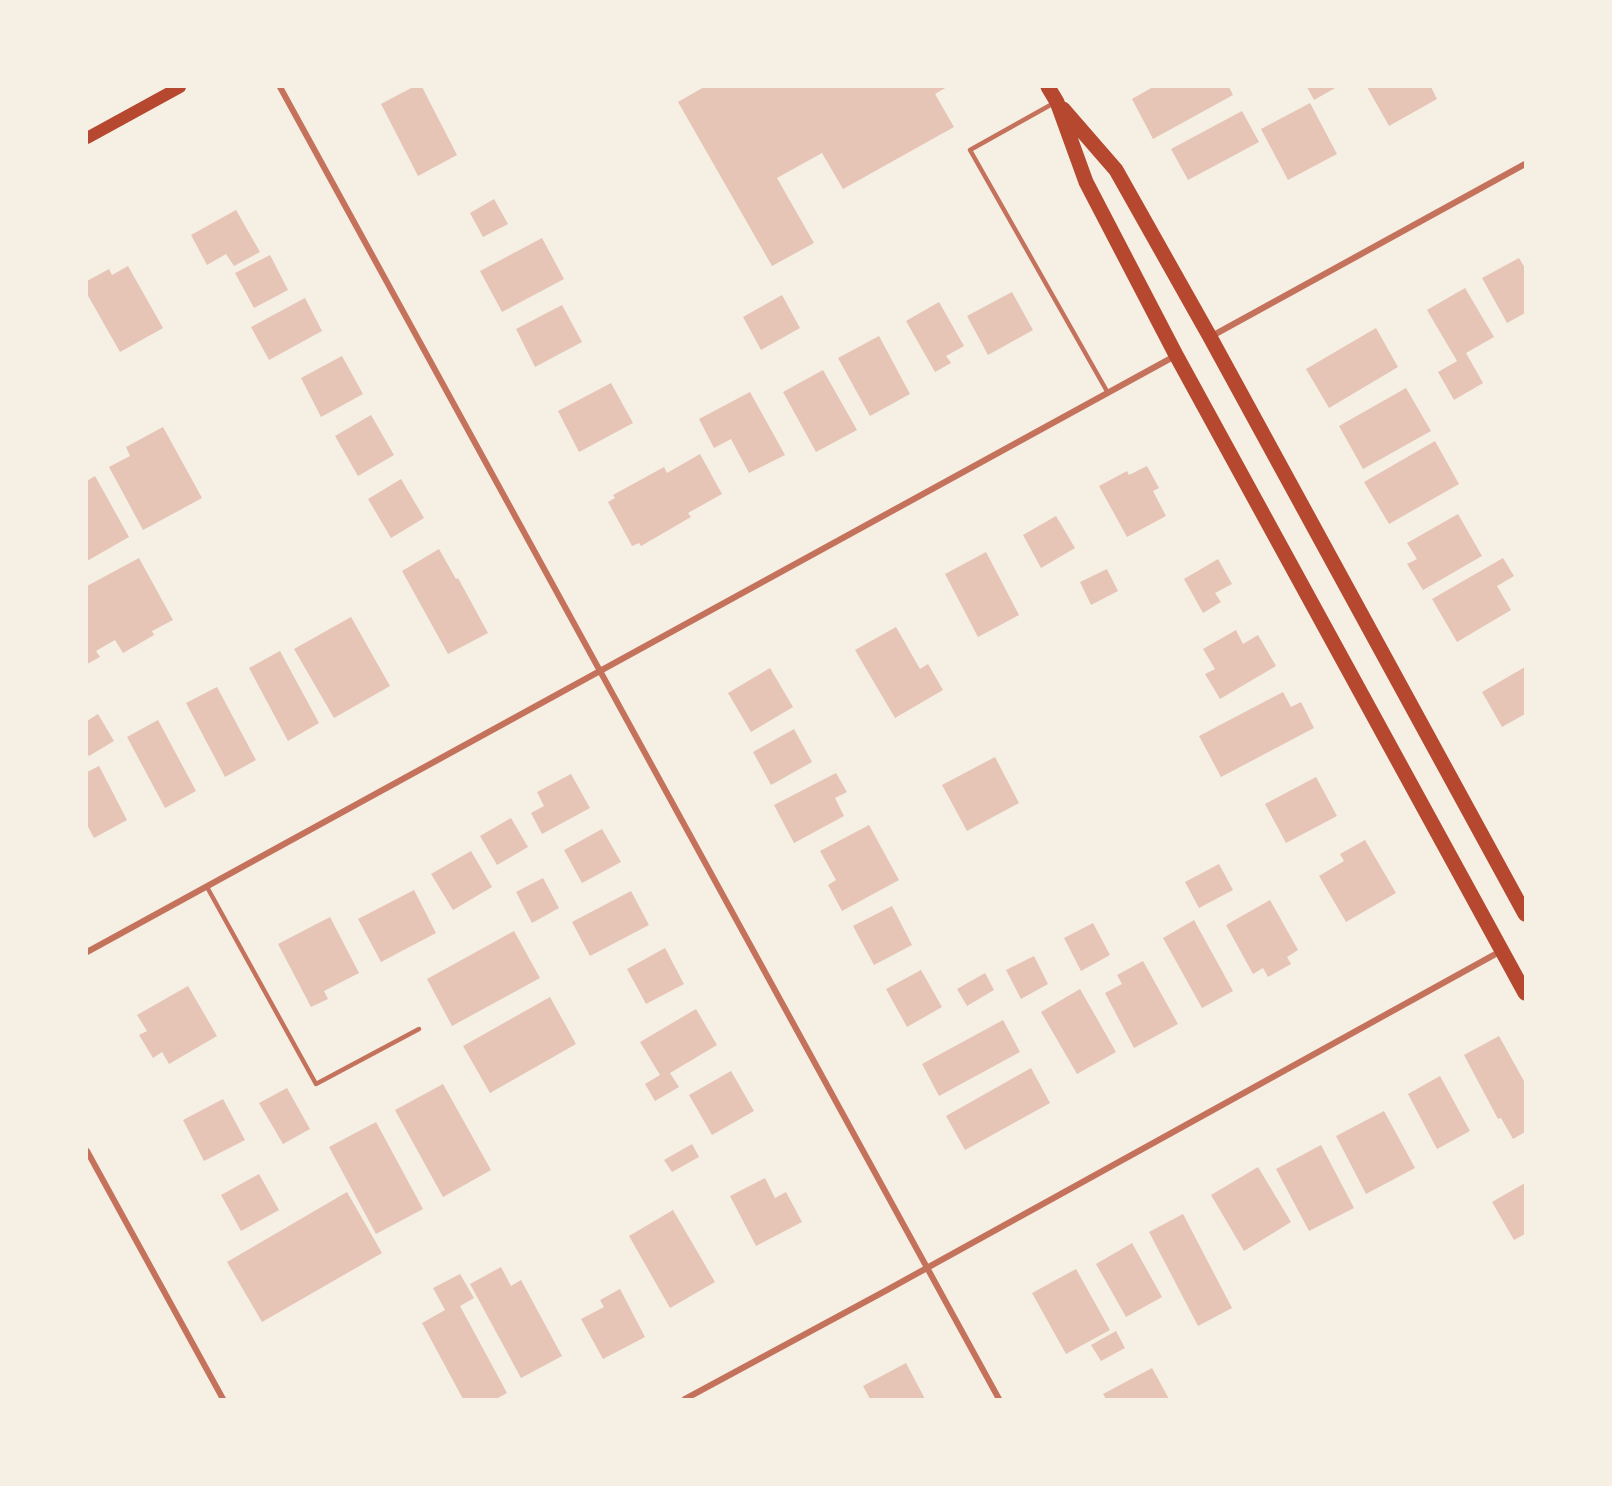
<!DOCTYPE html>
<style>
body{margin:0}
#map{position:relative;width:1612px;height:1486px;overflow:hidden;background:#f6efe4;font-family:Barlow,sans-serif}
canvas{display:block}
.frame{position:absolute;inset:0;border:88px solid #f6efe4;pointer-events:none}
</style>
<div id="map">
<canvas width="1612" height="1486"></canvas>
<div class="frame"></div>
</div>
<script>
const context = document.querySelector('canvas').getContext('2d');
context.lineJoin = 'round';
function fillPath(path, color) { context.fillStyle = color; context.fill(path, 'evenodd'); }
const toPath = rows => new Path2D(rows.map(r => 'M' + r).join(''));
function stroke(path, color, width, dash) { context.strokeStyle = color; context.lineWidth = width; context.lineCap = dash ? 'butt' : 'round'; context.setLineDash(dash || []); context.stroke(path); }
const building = toPath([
 [413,87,422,87,457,155,418,176,381,104],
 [704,87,947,87,935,94,954,127,843,189,822,153,777,178,814,243,772,266,678,102],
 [1153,87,1229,87,1233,95,1153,139,1132,99],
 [1307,87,1337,87,1314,100],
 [1367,87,1431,87,1437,99,1389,126],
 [1310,103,1337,154,1288,180,1261,129],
 [1242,111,1259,142,1188,180,1171,149],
 [494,199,508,224,483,237,470,213],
 [236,210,260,252,234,266,226,254,207,265,191,235],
 [542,238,564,279,502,312,480,271],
 [270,255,288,290,254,308,235,273],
 [1519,258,1525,268,1525,313,1507,323,1482,278],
 [128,266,163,328,120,352,87,294,87,281,109,269,112,275],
 [1465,288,1494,337,1466,353,1483,383,1454,400,1438,372,1457,361,1427,310],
 [1012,292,1033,330,988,355,967,316],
 [782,295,800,328,761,350,743,317],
 [305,298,322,331,269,360,251,327],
 [939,302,964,346,946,356,951,363,935,372,906,321],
 [562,305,582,342,535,367,516,329],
 [1376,328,1398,367,1329,408,1306,369],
 [879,336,910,394,870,416,838,358],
 [342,356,363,394,321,417,301,378],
 [823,370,857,430,816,452,783,392],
 [611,383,633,423,579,452,558,411],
 [1406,388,1431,431,1363,469,1339,426],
 [750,392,785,455,749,473,731,439,714,448,699,419],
 [371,415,394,455,358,476,335,436],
 [163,427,202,498,143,530,109,467,130,456,126,447],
 [1435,441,1459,484,1389,524,1364,482],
 [700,454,722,494,688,513,691,517,641,546,639,543,632,546,608,502,615,498,613,495,664,467,667,473],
 [1147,466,1159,488,1153,491,1166,516,1127,537,1099,486,1127,471,1129,475],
 [95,476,129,537,87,561,87,481],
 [401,479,424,518,391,538,368,499],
 [1458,514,1482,556,1423,590,1407,564,1417,559,1407,543],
 [1056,516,1075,548,1041,568,1023,535],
 [439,549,456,579,458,578,488,633,448,654,402,571],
 [986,552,1019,615,978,637,945,574],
 [139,558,173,620,152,631,154,635,123,653,115,640,96,651,100,657,87,664,87,586],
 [1503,558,1514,576,1497,586,1511,610,1457,642,1432,599],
 [1218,559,1232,584,1215,593,1221,602,1203,613,1184,579],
 [1107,569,1118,591,1091,605,1080,582],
 [351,617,390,686,334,718,294,649],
 [896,627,920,669,928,664,943,690,895,718,855,650],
 [1236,630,1243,644,1258,635,1276,666,1220,699,1205,674,1215,669,1203,649],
 [280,651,319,723,288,741,249,668],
 [1525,667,1525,714,1502,727,1482,692],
 [770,668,793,707,751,732,728,693],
 [217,687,256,760,225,777,186,703],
 [1283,692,1291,707,1301,702,1314,728,1221,777,1199,736],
 [98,714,114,741,89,756,87,754,87,721],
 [158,720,196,791,165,808,127,737],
 [794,729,812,762,771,785,753,752],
 [995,757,1019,803,967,831,942,785],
 [99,766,127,820,94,838,87,825,87,772],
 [836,773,847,792,835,798,844,816,794,843,774,805],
 [571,774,590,808,542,834,531,813,544,806,537,792],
 [1316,777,1337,816,1286,843,1265,804],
 [511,818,528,847,497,865,480,836],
 [869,825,899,880,842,911,828,885,836,880,820,851],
 [602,829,621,862,582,883,564,850],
 [1365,840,1396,893,1346,922,1319,876,1344,861,1340,854],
 [471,851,492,887,453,910,431,874],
 [1219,864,1233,890,1199,908,1185,882],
 [543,878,559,908,532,923,516,892],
 [414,890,436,933,381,962,358,919],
 [631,891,649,925,590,956,572,922],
 [1270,900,1298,950,1287,957,1291,964,1268,977,1263,968,1253,974,1226,925],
 [892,906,912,945,874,965,853,926],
 [330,917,359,973,324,991,328,999,311,1007,278,944],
 [1194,920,1233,991,1202,1008,1163,938],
 [1093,923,1110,955,1081,971,1064,938],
 [514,931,540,978,452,1026,427,979],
 [665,948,684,984,646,1004,627,969],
 [1034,956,1048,984,1021,999,1006,970],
 [1143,961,1178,1024,1134,1048,1105,993,1122,984,1117,975],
 [921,970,942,1007,907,1027,886,989],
 [985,973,994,990,967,1006,957,989],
 [188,986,217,1036,169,1064,162,1052,153,1058,139,1035,147,1031,137,1015],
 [1080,989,1116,1052,1077,1074,1041,1012],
 [550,997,576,1044,490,1093,463,1046],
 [696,1009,717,1045,670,1073,679,1087,655,1101,645,1084,660,1075,640,1042],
 [1003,1020,1020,1052,939,1096,922,1064],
 [1499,1036,1525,1083,1525,1132,1513,1139,1501,1118,1498,1119,1464,1055],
 [1031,1068,1050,1103,965,1150,946,1116],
 [731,1071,754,1111,712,1135,689,1095],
 [1440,1076,1470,1131,1437,1149,1408,1094],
 [443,1084,491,1170,443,1197,395,1110],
 [287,1088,310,1129,283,1144,259,1103],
 [223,1099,245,1140,204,1161,183,1120],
 [1384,1111,1415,1168,1366,1194,1336,1136],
 [376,1122,423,1209,376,1234,329,1147],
 [692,1144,699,1157,672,1172,664,1160],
 [1321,1145,1354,1208,1309,1231,1276,1169],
 [1258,1167,1291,1222,1244,1251,1211,1195],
 [259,1174,279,1210,241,1231,221,1195],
 [765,1178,775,1198,786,1192,802,1222,756,1246,730,1196],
 [1525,1183,1525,1234,1514,1240,1492,1202],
 [347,1192,382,1253,262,1322,227,1262],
 [673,1210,715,1282,670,1308,629,1236],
 [1183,1214,1232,1308,1198,1326,1149,1232],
 [1132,1243,1162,1297,1126,1317,1096,1264],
 [501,1267,511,1286,521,1280,562,1356,521,1378,470,1284],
 [1076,1269,1110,1330,1066,1354,1032,1293],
 [460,1274,474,1298,460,1306,507,1393,496,1399,463,1399,422,1323,445,1310,433,1288],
 [620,1289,645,1337,603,1359,581,1319,604,1307,600,1300],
 [1116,1331,1125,1348,1101,1361,1091,1345],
 [906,1363,925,1399,870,1399,863,1386],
 [1152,1368,1169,1399,1106,1399,1103,1394]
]);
const service = toPath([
 [1054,103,970,150,1108,393],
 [207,887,316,1084,419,1029]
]);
const minor = toPath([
 [280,87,999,1399],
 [1210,337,1525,164],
 [87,952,1175,356],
 [87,1151,223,1399],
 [685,1399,887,1290,1501,951]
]);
const secondary = toPath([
 [87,138,180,87]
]);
const primary = toPath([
 [1048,87,1057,102,1086,182,1176,355,1525,993],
 [1063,109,1116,170,1210,337,1525,914]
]);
fillPath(building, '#e6c5b7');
stroke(service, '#c5725c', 4.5);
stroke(minor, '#c5725c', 6);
stroke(secondary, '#b5482f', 12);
stroke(primary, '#b5482f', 15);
</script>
